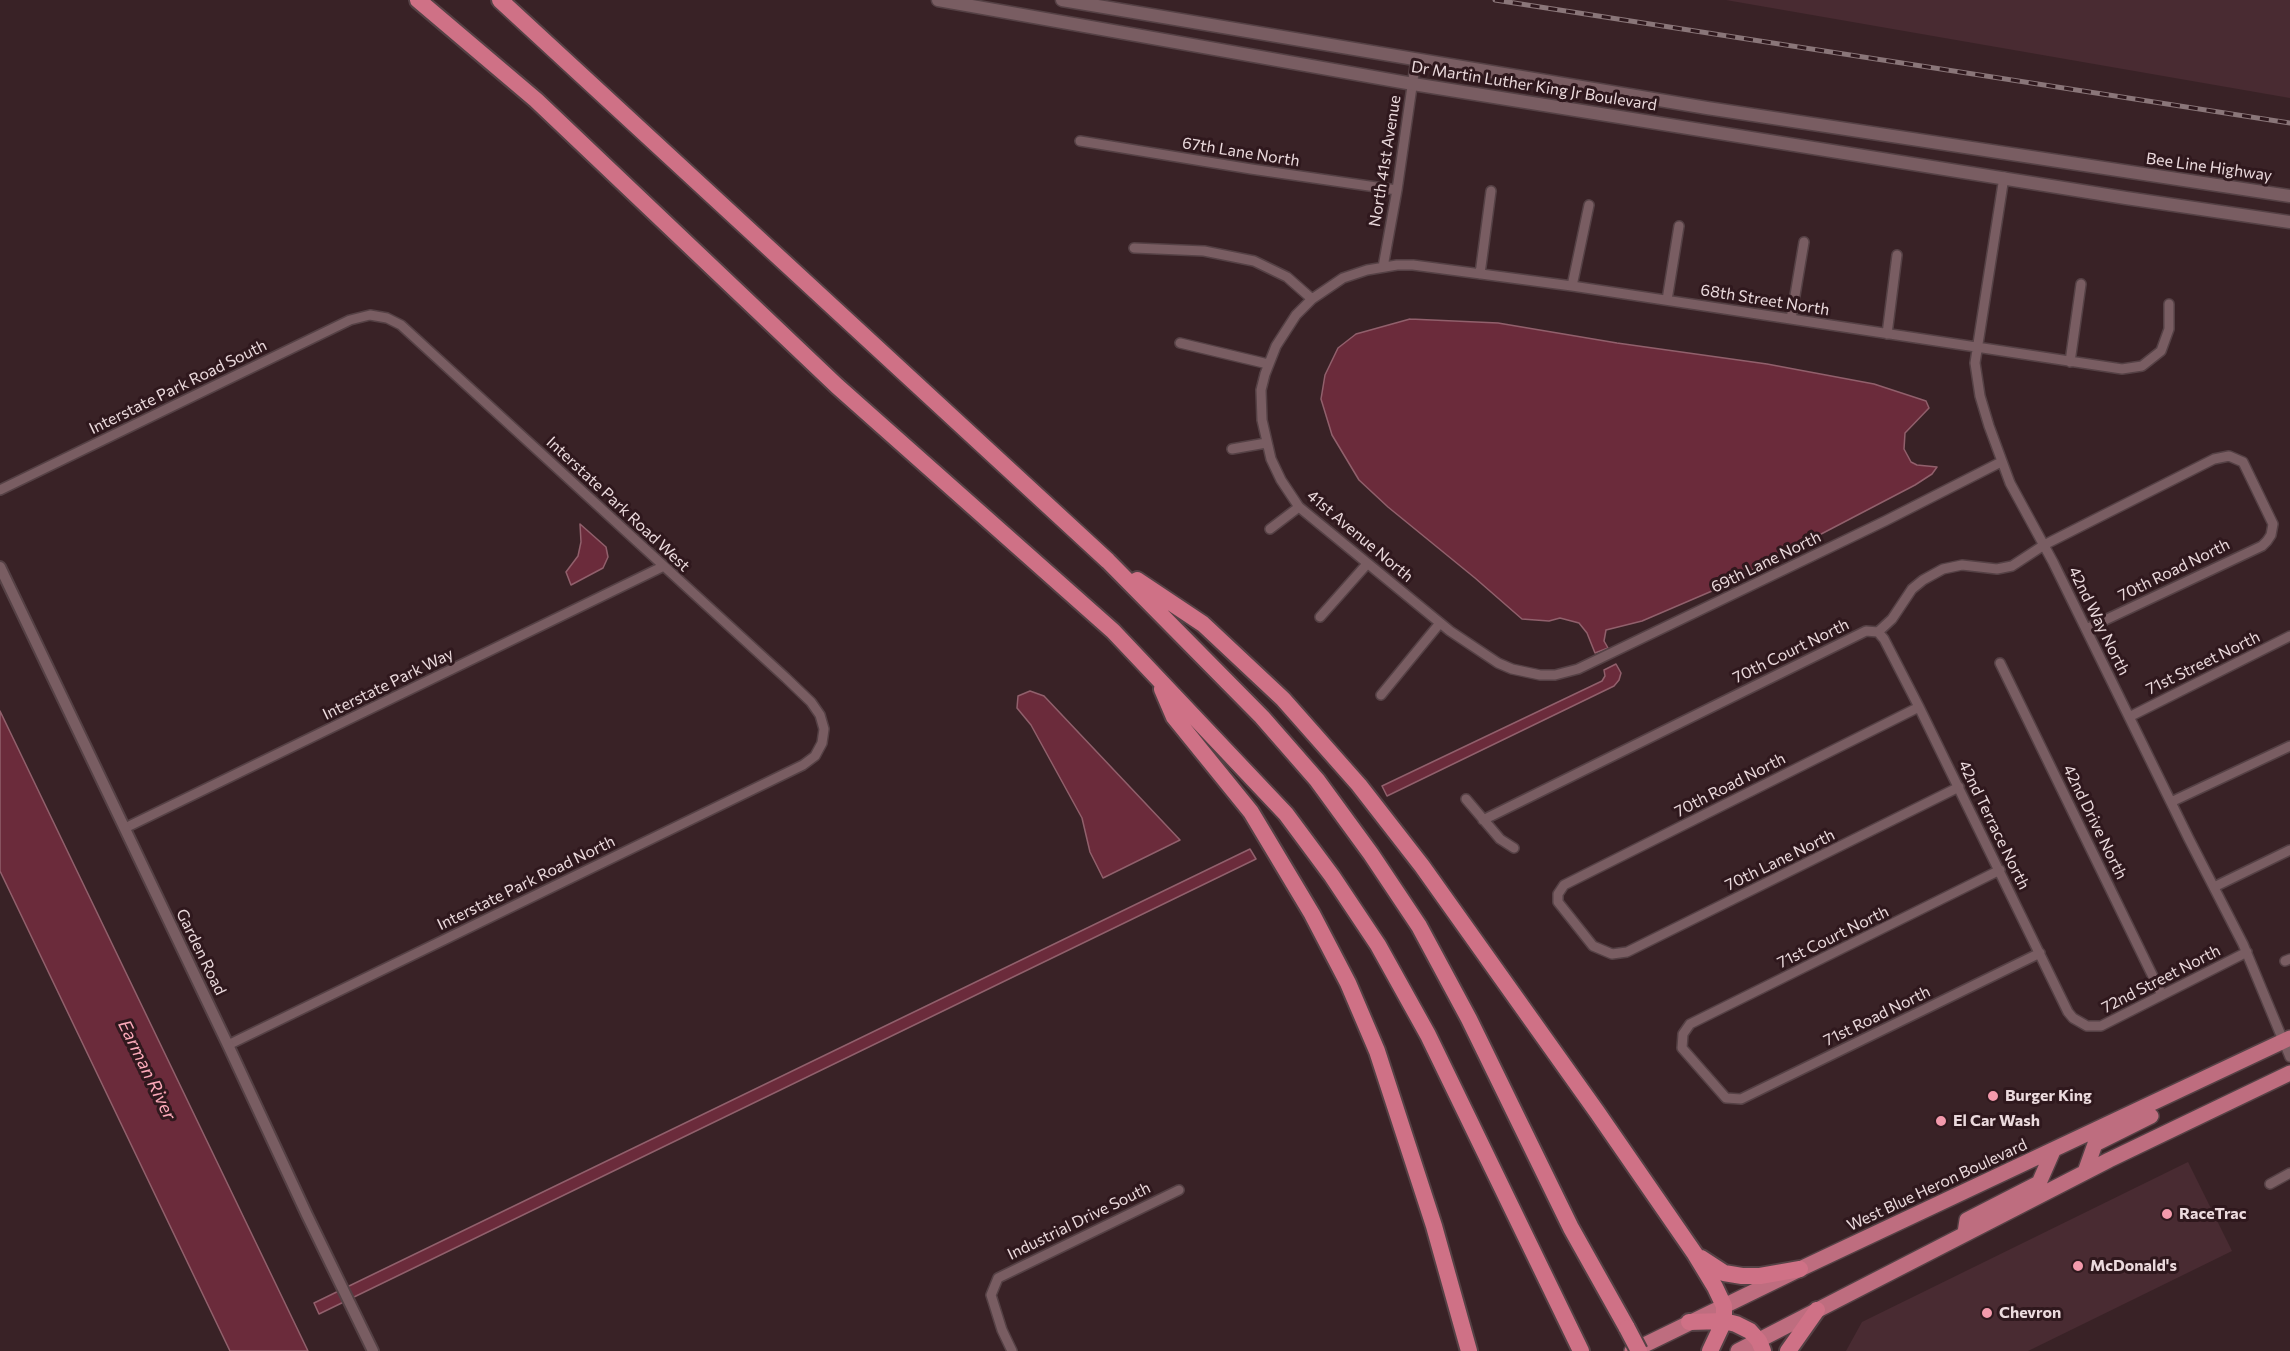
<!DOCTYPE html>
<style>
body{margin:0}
canvas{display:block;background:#392226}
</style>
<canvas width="2290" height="1351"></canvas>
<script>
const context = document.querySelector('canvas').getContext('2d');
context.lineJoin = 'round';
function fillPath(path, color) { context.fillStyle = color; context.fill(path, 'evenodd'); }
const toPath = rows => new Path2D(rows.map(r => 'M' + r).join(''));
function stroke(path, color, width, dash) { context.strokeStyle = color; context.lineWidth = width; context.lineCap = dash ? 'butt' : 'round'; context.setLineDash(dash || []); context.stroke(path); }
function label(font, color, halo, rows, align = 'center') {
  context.font = font + ' Commissioner,sans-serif'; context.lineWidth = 6; context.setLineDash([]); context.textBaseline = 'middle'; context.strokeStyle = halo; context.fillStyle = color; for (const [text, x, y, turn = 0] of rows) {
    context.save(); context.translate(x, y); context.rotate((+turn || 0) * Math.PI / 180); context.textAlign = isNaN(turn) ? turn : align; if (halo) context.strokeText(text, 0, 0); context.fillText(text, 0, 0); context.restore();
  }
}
const built = toPath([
 [1726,0,2290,0,2290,98],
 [2188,1162,2232,1251,2028,1351,1846,1351,1862,1322]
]);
const water = toPath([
 [1410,319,1498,323,1617,343,1767,364,1874,384,1926,401,1929,408,1905,433,1904,449,1911,462,1917,465,1937,467,1932,474,1915,485,1712,591,1642,621,1606,630,1604,641,1608,648,1595,653,1587,633,1579,623,1560,618,1549,621,1522,619,1475,578,1388,507,1359,480,1332,435,1321,399,1325,375,1338,348,1356,334,1410,319],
 [580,524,606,547,608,557,603,568,571,585,566,572,578,556,581,542,580,524],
 [1616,664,1621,673,1619,680,1614,686,1387,796,1382,786,1602,681,1605,676,1604,670,1616,664],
 [1030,691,1044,696,1180,840,1103,878,1090,852,1082,818,1031,725,1017,708,1018,696,1030,691],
 [0,711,308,1351,230,1351,0,871,0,711],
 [1250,849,1256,859,319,1314,314,1303,1250,849]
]);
const minor = toPath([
 [1080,141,1251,169,1397,190],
 [2004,177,1975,363,1980,396,1989,426,2010,483,2053,562,2189,839,2243,944,2290,1057],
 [1134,248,1204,251,1254,261,1287,277,1312,299],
 [1383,267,1397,190,1416,59],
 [1480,274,1491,191],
 [1572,286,1589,205],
 [1667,300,1679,226],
 [1791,319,1804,242],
 [1887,334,1897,255],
 [1180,343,1268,364],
 [2070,362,2081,284],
 [1232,449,1266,443],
 [2001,462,1885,521,1578,669,1555,675,1540,675,1512,669,1498,663,1450,631,1299,507,1281,480,1271,459,1262,420,1261,390,1265,374,1276,346,1296,315,1312,299,1343,278,1367,270,1397,265,1413,265,1572,286,2122,369,2142,366,2161,351,2169,329,2169,304],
 [0,490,350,320,370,315,387,318,401,325,786,678,811,702,820,715,824,729,822,743,815,756,803,765,228,1045],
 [1270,529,1299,507],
 [1320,617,1367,564],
 [1878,632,1884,639,1919,707,2068,1012,2073,1018,2087,1026,2101,1026,2247,952],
 [2000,663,2162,995],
 [1381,695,1440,623],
 [1919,707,1564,885,1558,894,1558,902,1593,946,1612,954,1627,952,1959,787],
 [2129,717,2290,636],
 [1466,799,1500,839,1514,848],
 [2171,802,2290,746],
 [1483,820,1866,631,1878,632,1892,619,1912,589,1923,580,1943,569,1962,565,1997,569,2012,566,2044,545,2214,459,2229,456,2243,462,2273,524,2271,535,2267,541,2262,546,2086,629],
 [125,828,664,566],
 [2000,870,1690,1024,1683,1034,1682,1048,1726,1098,1741,1099,2040,953],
 [2214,887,2290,850],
 [2285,961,2290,959],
 [2270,1184,2290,1173],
 [1012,1351,1002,1330,991,1295,998,1278,1179,1190]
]);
const tertiary = toPath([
 [0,567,228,1045,307,1215,373,1351]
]);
const secondary = toPath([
 [938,0,1413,84,2126,198,2290,222],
 [1062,0,1707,108,2290,196]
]);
const trunk = toPath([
 [2085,1172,2095,1144,2151,1116],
 [1965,1233,1967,1220,2039,1183,2053,1151],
 [1632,1351,1800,1269,2290,1038],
 [1738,1351,2109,1160,2290,1073]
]);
const motorway = toPath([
 [418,0,536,100,837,386,1113,631,1286,814,1332,876,1378,945,1428,1035,1581,1351],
 [500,0,1108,561,1262,717,1317,780,1371,854,1419,926,1469,1019,1571,1228,1627,1328],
 [1137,580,1203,624,1283,699,1359,785,1422,866,1597,1112,1695,1254,1715,1287,1724,1306,1724,1321,1710,1351],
 [1162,689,1174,717,1251,812,1312,914,1348,983,1377,1051,1434,1226,1469,1351],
 [1701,1258,1724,1273,1742,1276,1760,1276,1800,1269],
 [1689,1322,1724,1321,1736,1324,1750,1331,1759,1341,1763,1351],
 [1788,1351,1817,1310]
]);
const rail = toPath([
 [1495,0,2290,123]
]);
const motorwayBridge = toPath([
 [1627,1328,1639,1351]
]);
const markers = [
 [1993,1096,6,"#f39aac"],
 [1941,1121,6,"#f39aac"],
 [2167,1214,6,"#f39aac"],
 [2078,1266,6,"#f39aac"],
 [1987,1313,6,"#f39aac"]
];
const streetNames = [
 ["Dr Martin Luther King Jr Boulevard",1534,86,9],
 ["67th Lane North",1241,152,9],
 ["North 41st Avenue",1385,161,-81],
 ["Bee Line Highway",2209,167,8],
 ["68th Street North",1765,300,9],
 ["Interstate Park Road South",178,387,-26],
 ["Interstate Park Road West",618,504,43],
 ["41st Avenue North",1360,536,40],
 ["69th Lane North",1766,562,-26],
 ["70th Road North",2174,570,-26],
 ["42nd Way North",2099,621,64],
 ["70th Court North",1791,651,-26],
 ["71st Street North",2203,663,-26],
 ["Interstate Park Way",388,684,-26],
 ["70th Road North",1730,785,-27],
 ["42nd Drive North",2095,822,64],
 ["42nd Terrace North",1994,825,64],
 ["70th Lane North",1780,860,-26],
 ["Interstate Park Road North",526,883,-26],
 ["71st Court North",1833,937,-26],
 ["Garden Road",201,952,64],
 ["72nd Street North",2161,979,-27],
 ["71st Road North",1877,1016,-26],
 ["West Blue Heron Boulevard",1937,1185,-25],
 ["Industrial Drive South",1079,1221,-26]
];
const poiNames = [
 ["Burger King",2005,1096],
 ["El Car Wash",1953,1121],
 ["RaceTrac",2179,1214],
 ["McDonald's",2090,1266],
 ["Chevron",1999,1313]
];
const waterNames = [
 ["Earman River",147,1070,64]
];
fillPath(built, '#492b32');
fillPath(water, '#6b2b3b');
stroke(water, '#91606c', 1.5);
stroke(minor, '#554145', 12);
stroke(tertiary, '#554145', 14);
stroke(secondary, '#554145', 15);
stroke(trunk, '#554145', 18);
stroke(motorway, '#554145', 20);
stroke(minor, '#795d62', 9);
stroke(tertiary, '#795d62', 10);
stroke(secondary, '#795d62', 12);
stroke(trunk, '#be6d7f', 15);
stroke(motorway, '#cf7186', 16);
stroke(rail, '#8a7679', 5);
stroke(rail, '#2f181d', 3, [9]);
stroke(motorwayBridge, '#554145', 20, []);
stroke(motorwayBridge, '#cf7186', 16);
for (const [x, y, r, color] of markers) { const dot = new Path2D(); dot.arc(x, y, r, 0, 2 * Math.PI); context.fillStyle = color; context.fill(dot); stroke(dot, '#2f181d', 2); }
label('16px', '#ebdadd', '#2f181d', streetNames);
label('bold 16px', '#ebdadd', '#2f181d', poiNames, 'left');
label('italic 18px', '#fba9b9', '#2f181d', waterNames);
</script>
